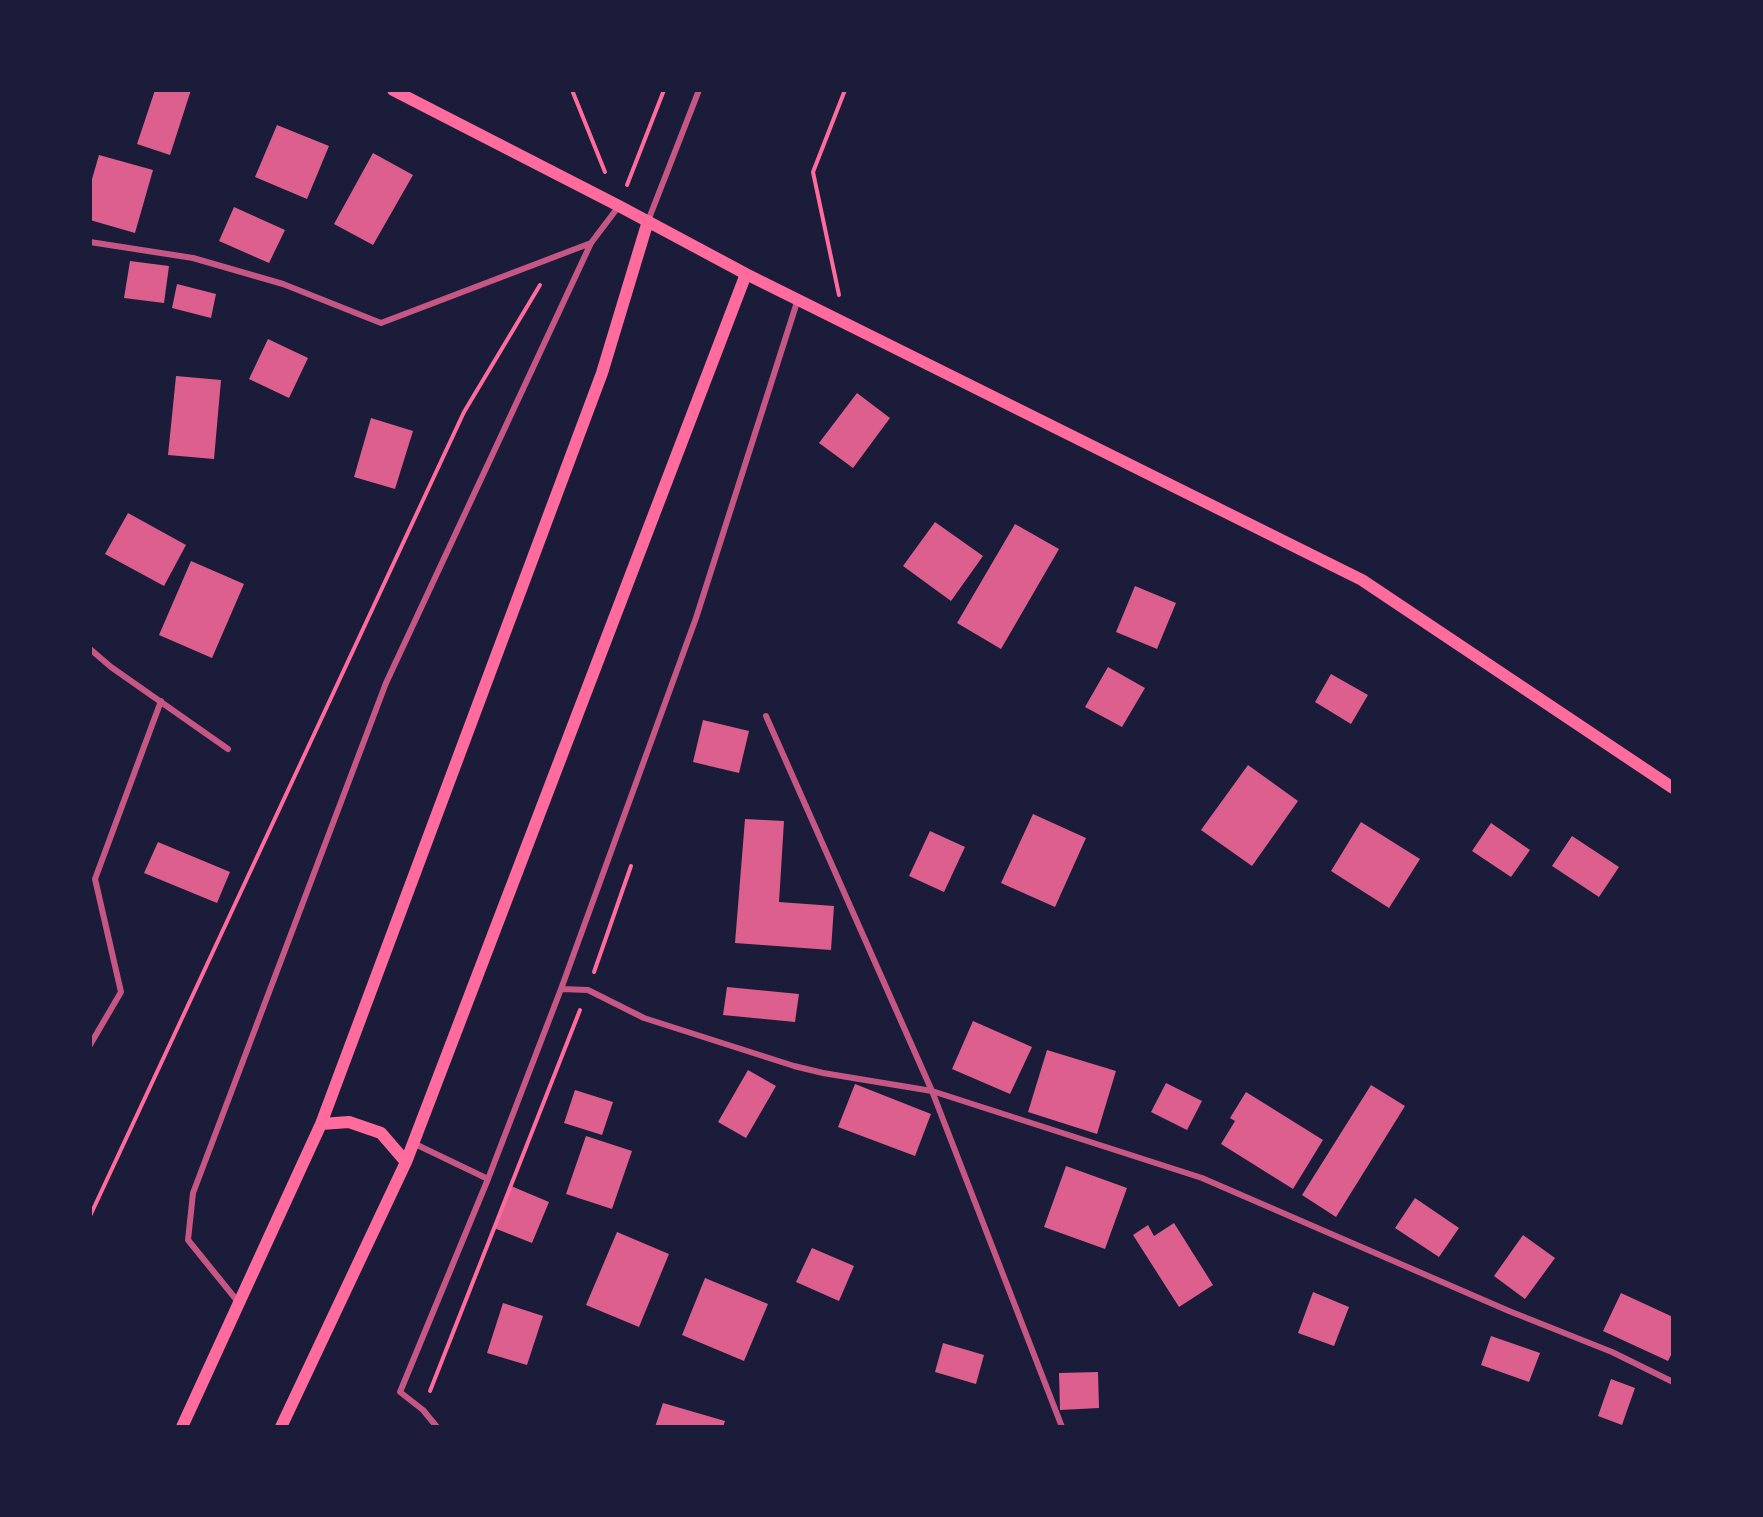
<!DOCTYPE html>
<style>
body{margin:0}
#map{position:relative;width:1763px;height:1517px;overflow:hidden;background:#1b1b3a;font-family:"Exo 2",sans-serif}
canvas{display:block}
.frame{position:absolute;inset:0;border:92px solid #1b1b3a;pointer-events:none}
</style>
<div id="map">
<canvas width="1763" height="1517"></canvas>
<div class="frame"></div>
</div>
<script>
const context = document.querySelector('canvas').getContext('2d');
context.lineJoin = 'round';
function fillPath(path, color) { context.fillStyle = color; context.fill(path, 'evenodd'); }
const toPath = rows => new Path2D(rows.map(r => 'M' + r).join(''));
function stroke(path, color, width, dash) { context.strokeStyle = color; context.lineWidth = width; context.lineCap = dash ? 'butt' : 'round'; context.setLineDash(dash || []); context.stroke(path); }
const building = toPath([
 [155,90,191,90,170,155,137,144],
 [277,125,329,146,307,199,255,177],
 [373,153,413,175,373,245,334,224],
 [99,155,153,170,135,233,90,220,90,186],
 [234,207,285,230,269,263,219,241],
 [130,261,169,266,164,303,124,298],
 [177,284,216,294,211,318,172,308],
 [268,339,308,358,289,398,249,379],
 [176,376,221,380,214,459,168,455],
 [857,393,890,418,853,468,819,443],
 [371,418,413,431,395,489,354,477],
 [128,513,186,545,164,586,105,554],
 [935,522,983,556,951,601,903,566],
 [1015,524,1059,549,1001,649,957,623],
 [191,561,244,584,212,658,159,635],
 [1135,586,1176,603,1157,649,1116,632],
 [1108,667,1145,688,1122,727,1085,707],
 [1331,674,1368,695,1351,724,1315,702],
 [703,720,749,731,739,773,693,762],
 [1248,765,1298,801,1252,866,1201,830],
 [1033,814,1086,838,1055,907,1001,883],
 [745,819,784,821,779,902,834,906,831,950,735,943],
 [1361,822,1420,859,1389,908,1331,871],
 [1491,823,1530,850,1511,877,1472,851],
 [930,831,965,847,944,892,909,876],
 [1572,836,1619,867,1599,897,1552,866],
 [158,842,230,872,217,903,144,873],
 [727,987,799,994,795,1022,723,1015],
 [973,1021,1032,1047,1010,1094,952,1069],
 [1047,1050,1116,1071,1097,1134,1028,1112],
 [748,1070,776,1086,746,1138,718,1122],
 [1166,1083,1202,1101,1187,1130,1151,1112],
 [855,1084,931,1114,915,1156,838,1127],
 [1371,1085,1405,1106,1336,1217,1302,1195],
 [575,1090,613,1102,602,1135,564,1123],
 [1246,1092,1323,1140,1293,1189,1221,1144,1235,1121,1230,1118],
 [586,1136,632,1151,612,1209,566,1194],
 [1066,1166,1127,1188,1105,1249,1044,1227],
 [511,1186,549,1202,532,1243,494,1228],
 [1415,1198,1459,1228,1439,1257,1395,1228],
 [1174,1223,1213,1285,1179,1307,1133,1235,1148,1225,1154,1236],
 [617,1232,669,1254,639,1327,586,1305],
 [1523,1235,1555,1258,1525,1299,1494,1276],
 [812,1248,854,1266,839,1301,796,1282],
 [705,1278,768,1304,744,1361,682,1335],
 [1313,1292,1349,1307,1334,1346,1298,1333],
 [1621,1293,1673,1317,1673,1351,1668,1361,1603,1331],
 [503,1303,543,1316,527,1365,487,1353],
 [1491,1336,1540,1353,1529,1382,1481,1365],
 [943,1343,984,1355,976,1384,935,1372],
 [1098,1372,1099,1408,1060,1410,1059,1373],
 [1611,1379,1635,1388,1622,1425,1598,1416],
 [663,1403,725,1421,723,1427,655,1427]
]);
const path = toPath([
 [572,90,605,172],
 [627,185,664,90],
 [839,295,813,172,845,90],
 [594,972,631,866],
 [90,1216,464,412,540,285],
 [430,1391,580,1010]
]);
const minor = toPath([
 [648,221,699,90],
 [90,242,193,258,283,284,381,323,591,243],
 [90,649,111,667,228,749],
 [766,716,932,1091,1062,1427],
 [561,989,588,990,644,1018,794,1066,823,1073,932,1091,1202,1178,1509,1311,1612,1352,1673,1382],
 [90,1045,121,992,95,879,161,701],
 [413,1143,488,1179],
 [239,1303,188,1240,193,1193,386,683,591,243,619,206],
 [437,1427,423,1410,400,1392,488,1179,561,989,696,618,798,299]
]);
const secondary = toPath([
 [393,90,619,206,746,274,1362,580,1673,788],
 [321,1124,349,1122,381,1133,406,1162],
 [182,1427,321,1124,602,373,648,221],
 [281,1427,406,1162,746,274]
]);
fillPath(building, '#dd5f8e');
stroke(path, '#ff6b9d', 4);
stroke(minor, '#c65784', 6);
stroke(secondary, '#ff6b9d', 12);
</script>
